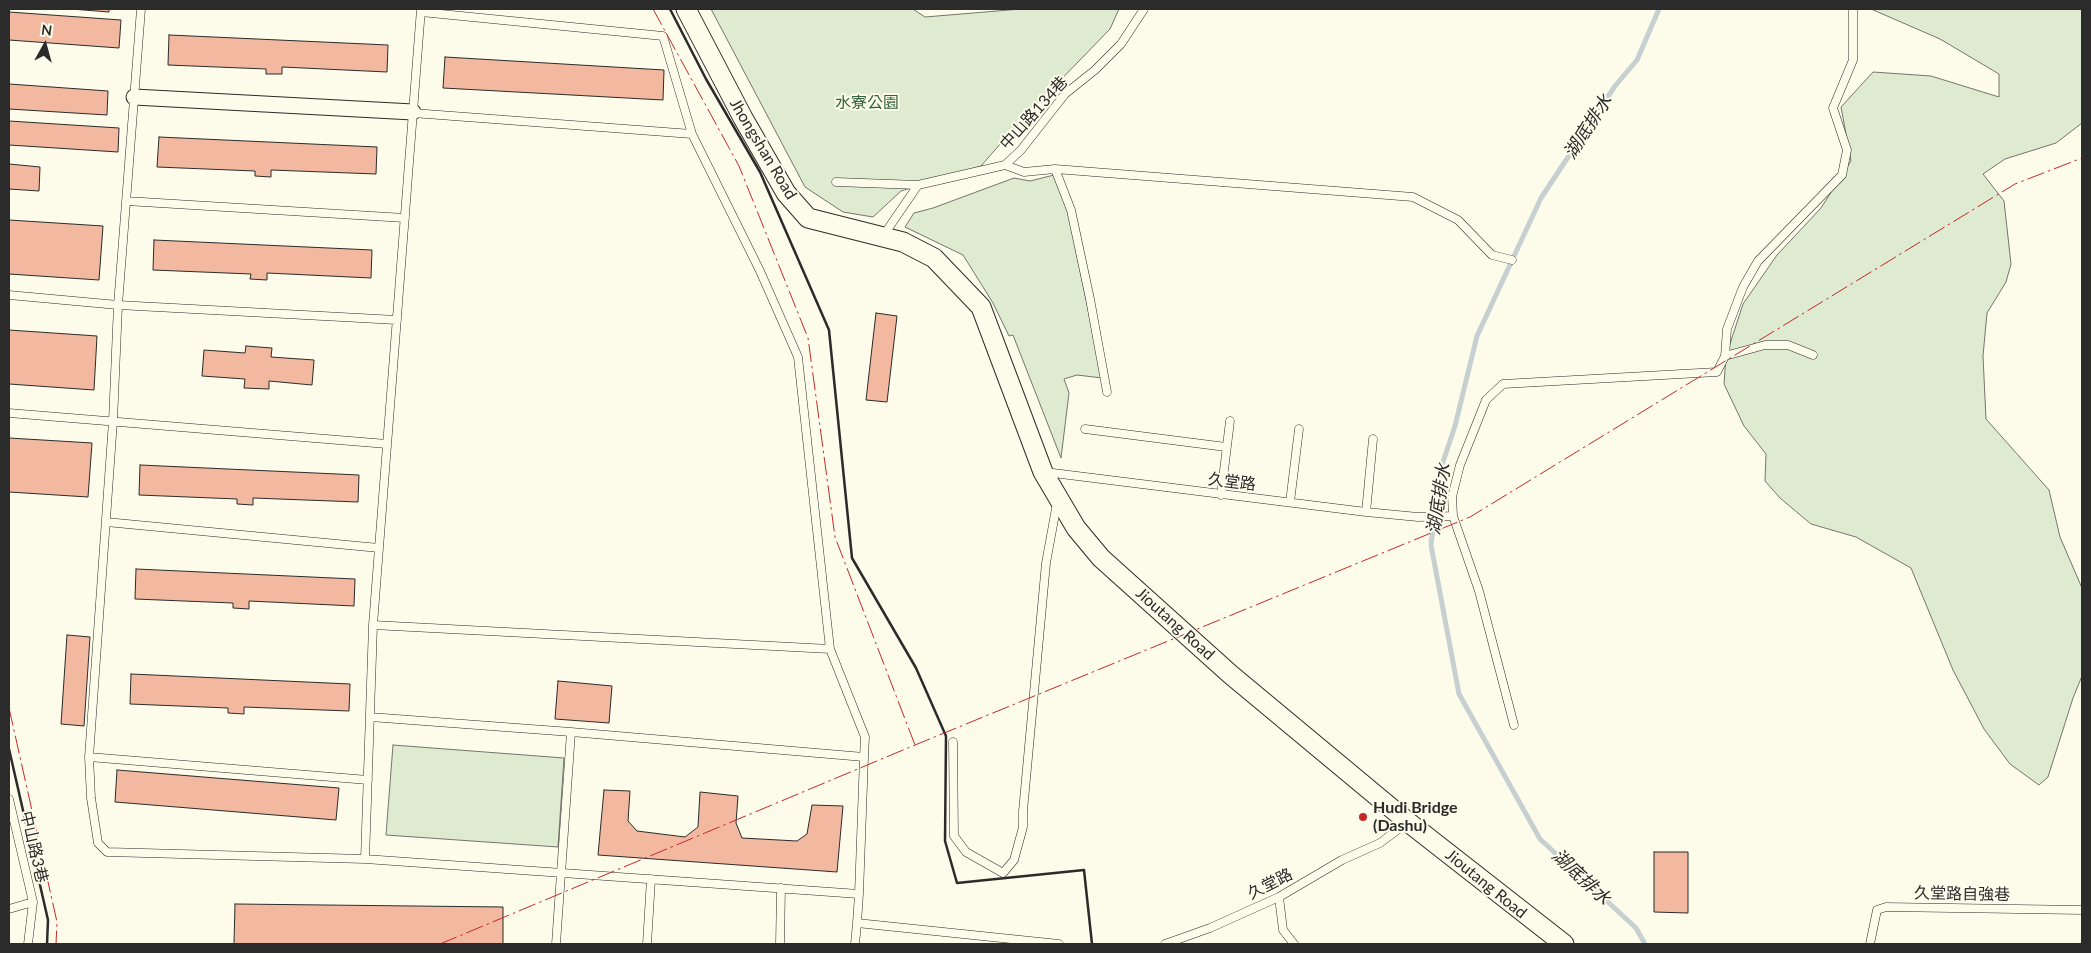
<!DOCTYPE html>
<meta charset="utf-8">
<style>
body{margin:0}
#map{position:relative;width:2091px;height:953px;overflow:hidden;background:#fdfbea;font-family:Lato,sans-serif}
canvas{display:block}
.frame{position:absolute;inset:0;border:10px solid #2b2b2b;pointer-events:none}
.north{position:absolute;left:20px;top:20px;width:50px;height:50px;-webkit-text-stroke:4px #fdfbea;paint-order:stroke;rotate:7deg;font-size:14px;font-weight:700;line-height:20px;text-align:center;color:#2b2b2b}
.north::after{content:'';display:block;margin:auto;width:18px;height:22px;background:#2b2b2b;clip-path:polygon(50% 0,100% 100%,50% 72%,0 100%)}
</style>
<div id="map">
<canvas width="2091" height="953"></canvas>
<div class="frame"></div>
<div class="north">N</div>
</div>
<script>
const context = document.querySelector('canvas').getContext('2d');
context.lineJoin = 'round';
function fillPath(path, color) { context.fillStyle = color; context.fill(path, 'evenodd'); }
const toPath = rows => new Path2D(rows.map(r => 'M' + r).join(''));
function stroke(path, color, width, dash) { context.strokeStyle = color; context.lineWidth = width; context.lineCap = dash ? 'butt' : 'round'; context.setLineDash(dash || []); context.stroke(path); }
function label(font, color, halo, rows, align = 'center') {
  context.font = font + ' Lato,"Noto Sans TC",sans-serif'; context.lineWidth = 4; context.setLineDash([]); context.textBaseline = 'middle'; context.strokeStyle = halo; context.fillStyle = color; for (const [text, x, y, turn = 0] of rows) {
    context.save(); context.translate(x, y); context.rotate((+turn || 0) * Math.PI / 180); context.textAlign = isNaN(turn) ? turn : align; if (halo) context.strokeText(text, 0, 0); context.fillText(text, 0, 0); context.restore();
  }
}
const green = toPath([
 [711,9,913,9,925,17,1021,9,1119,9,1110,29,1015,127,981,166,901,191,873,217,843,212,805,187,711,9],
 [1871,9,2082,9,2082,123,2056,143,2005,159,1983,174,2004,201,2011,264,2006,282,1987,313,1983,356,1986,419,2049,490,2060,537,2082,588,2082,676,2073,698,2048,777,2039,785,2010,764,1984,729,1953,670,1911,568,1856,537,1811,524,1780,498,1765,481,1766,454,1744,426,1724,384,1726,356,1743,304,1777,255,1821,208,1851,161,1841,107,1873,72,1931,76,1999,97,1999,74,1940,39,1871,9],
 [1054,175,1069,215,1102,378,1077,375,1064,379,1069,393,1061,458,1013,335,1009,336,993,303,963,255,905,227,914,213,933,208,1014,178,1030,181,1054,175],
 [393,745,564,758,558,847,386,835,393,745]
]);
const stream = toPath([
 [1645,944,1636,928,1540,839,1459,694,1431,545,1440,471,1455,426,1477,336,1541,198,1615,86,1637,60,1659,9]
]);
const building = toPath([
 [71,9,109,9,109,12,71,9],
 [9,12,121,20,119,48,9,40,9,12],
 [169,35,388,45,387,72,282,67,282,74,266,74,266,69,168,65,169,35],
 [445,57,664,70,663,100,443,88,445,57],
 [9,84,108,91,107,115,9,109,9,84],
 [9,121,119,128,118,152,9,145,9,121],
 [159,137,377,147,376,174,271,170,271,177,255,176,255,171,157,167,159,137],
 [9,164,40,167,39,191,9,189,9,164],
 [9,220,103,226,99,280,9,274,9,220],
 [154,240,372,250,371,278,267,273,267,280,250,279,251,274,153,270,154,240],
 [876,313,897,316,887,402,866,400,876,313],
 [9,330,97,336,94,390,9,384,9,330],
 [246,346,272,348,271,357,314,360,312,385,269,381,269,389,244,388,245,379,202,376,204,350,245,353,246,346],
 [9,438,92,443,88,497,9,492,9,438],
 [140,465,359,475,358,502,253,498,253,505,237,504,237,499,139,495,140,465],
 [136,569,355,579,354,606,249,601,249,609,233,608,233,603,135,599,136,569],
 [67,635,90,637,84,726,61,724,67,635],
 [131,674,350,684,349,711,244,707,244,714,228,713,228,708,130,704,131,674],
 [558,681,612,686,609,723,555,719,558,681],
 [117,770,339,788,336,820,115,802,117,770],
 [604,790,630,791,628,821,637,831,685,837,698,827,700,792,738,796,736,823,742,838,797,841,807,834,812,805,843,806,837,872,598,855,604,790],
 [1654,852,1688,852,1688,913,1654,912,1654,852],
 [235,904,503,907,503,944,234,944,235,904]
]);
const service = toPath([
 [141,9,118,305,113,421,89,757,368,780],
 [421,12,663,36,692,134],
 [413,113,692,134,760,271,798,357,830,649],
 [1005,165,1024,172,1055,169,1071,210,1090,299,1107,392],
 [1055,169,1413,197,1458,220,1492,255,1512,260],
 [836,182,918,185],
 [126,201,405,218],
 [883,236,918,185,1005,165,1021,150,1065,94,1095,70,1121,44,1144,9],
 [9,295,118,305,397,320],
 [1725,356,1765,345,1788,345,1813,355],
 [9,413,387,444],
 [1085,429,1226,447],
 [1045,472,1366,512,1418,517,1453,516],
 [1221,495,1230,421],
 [1290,502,1299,429],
 [1366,512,1373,439],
 [106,522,379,548],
 [373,625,421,9],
 [370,717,571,732],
 [1514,725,1479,591,1453,516,1452,497,1460,465,1486,400,1503,384,1717,372,1725,356,1727,329,1743,287,1758,261,1842,175,1847,150,1833,108,1853,60,1853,11],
 [953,742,954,836,966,852,1003,873,1014,860,1023,827,1023,811,1046,563,1057,503],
 [89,757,91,798,98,843,107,852,365,859],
 [9,799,33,902,28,944],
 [859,894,365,859,373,625,830,649,865,737,864,757,859,894,857,923,1059,944],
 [1279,897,1283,930,1294,944],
 [9,909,33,902],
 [556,944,571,732,864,757],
 [647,944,651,879],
 [780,944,781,888],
 [855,944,857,923],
 [1165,944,1210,928,1279,897,1342,860,1380,843,1408,822],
 [1870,944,1877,910,1886,907,2082,910]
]);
const minor = toPath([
 [134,97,413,112]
]);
const tertiary = toPath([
 [686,9,743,118,786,193,808,218,903,242,934,258,981,307,1043,472,1076,528,1101,558,1230,674,1408,822,1564,944]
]);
const wall = toPath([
 [670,9,706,79,760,172,829,330,852,558,916,668,946,736,945,841,957,883,1084,870,1092,944],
 [9,749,48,920,47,944]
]);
const power = toPath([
 [653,9,739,166,808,338,835,537,915,745],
 [9,708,57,922,56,944],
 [440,944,915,745,1470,517,2015,184,2082,158]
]);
const markers = [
 [1363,817,5,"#c62828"]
];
const parkNames = [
 ["水寮公園",867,103]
];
const streetNames = [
 ["中山路134巷",1034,113,-48],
 ["Jhongshan Road",763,149,59],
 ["久堂路",1232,482,7],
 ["Jioutang Road",1175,624,42],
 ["中山路3巷",34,847,77],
 ["久堂路",1270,884,-27],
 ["Jioutang Road",1486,884,39],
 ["久堂路自強巷",1962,894,1]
];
const poiNames = [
 ["Hudi Bridge",1373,808],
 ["(Dashu)",1373,826]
];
const waterNames = [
 ["湖底排水",1588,127,-57],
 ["湖底排水",1439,499,-81],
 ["湖底排水",1581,877,43]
];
fillPath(green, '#deebd1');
stroke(green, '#74746e', 1);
stroke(stream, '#c7d0d0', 5);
fillPath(building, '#f2b8a0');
stroke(building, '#2b2b2b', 1);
stroke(service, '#2b2b2b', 9);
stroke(minor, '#2b2b2b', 17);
stroke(tertiary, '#2b2b2b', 21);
stroke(service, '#fdfbea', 8);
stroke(minor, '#fdfbea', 15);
stroke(tertiary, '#fdfbea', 19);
stroke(wall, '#2b2b2b', 2.5);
stroke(power, '#c62828', 1, [18, 4, 2.5, 4]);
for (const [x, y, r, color] of markers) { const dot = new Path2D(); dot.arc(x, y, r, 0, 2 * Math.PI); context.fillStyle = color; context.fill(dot); stroke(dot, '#fdfbea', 2); }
label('16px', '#34623c', '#fdfbea', parkNames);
label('16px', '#2b2b2b', '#fdfbea', streetNames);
label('bold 16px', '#2b2b2b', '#fdfbea', poiNames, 'left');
label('italic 18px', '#2b2b2b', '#fdfbea', waterNames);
</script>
